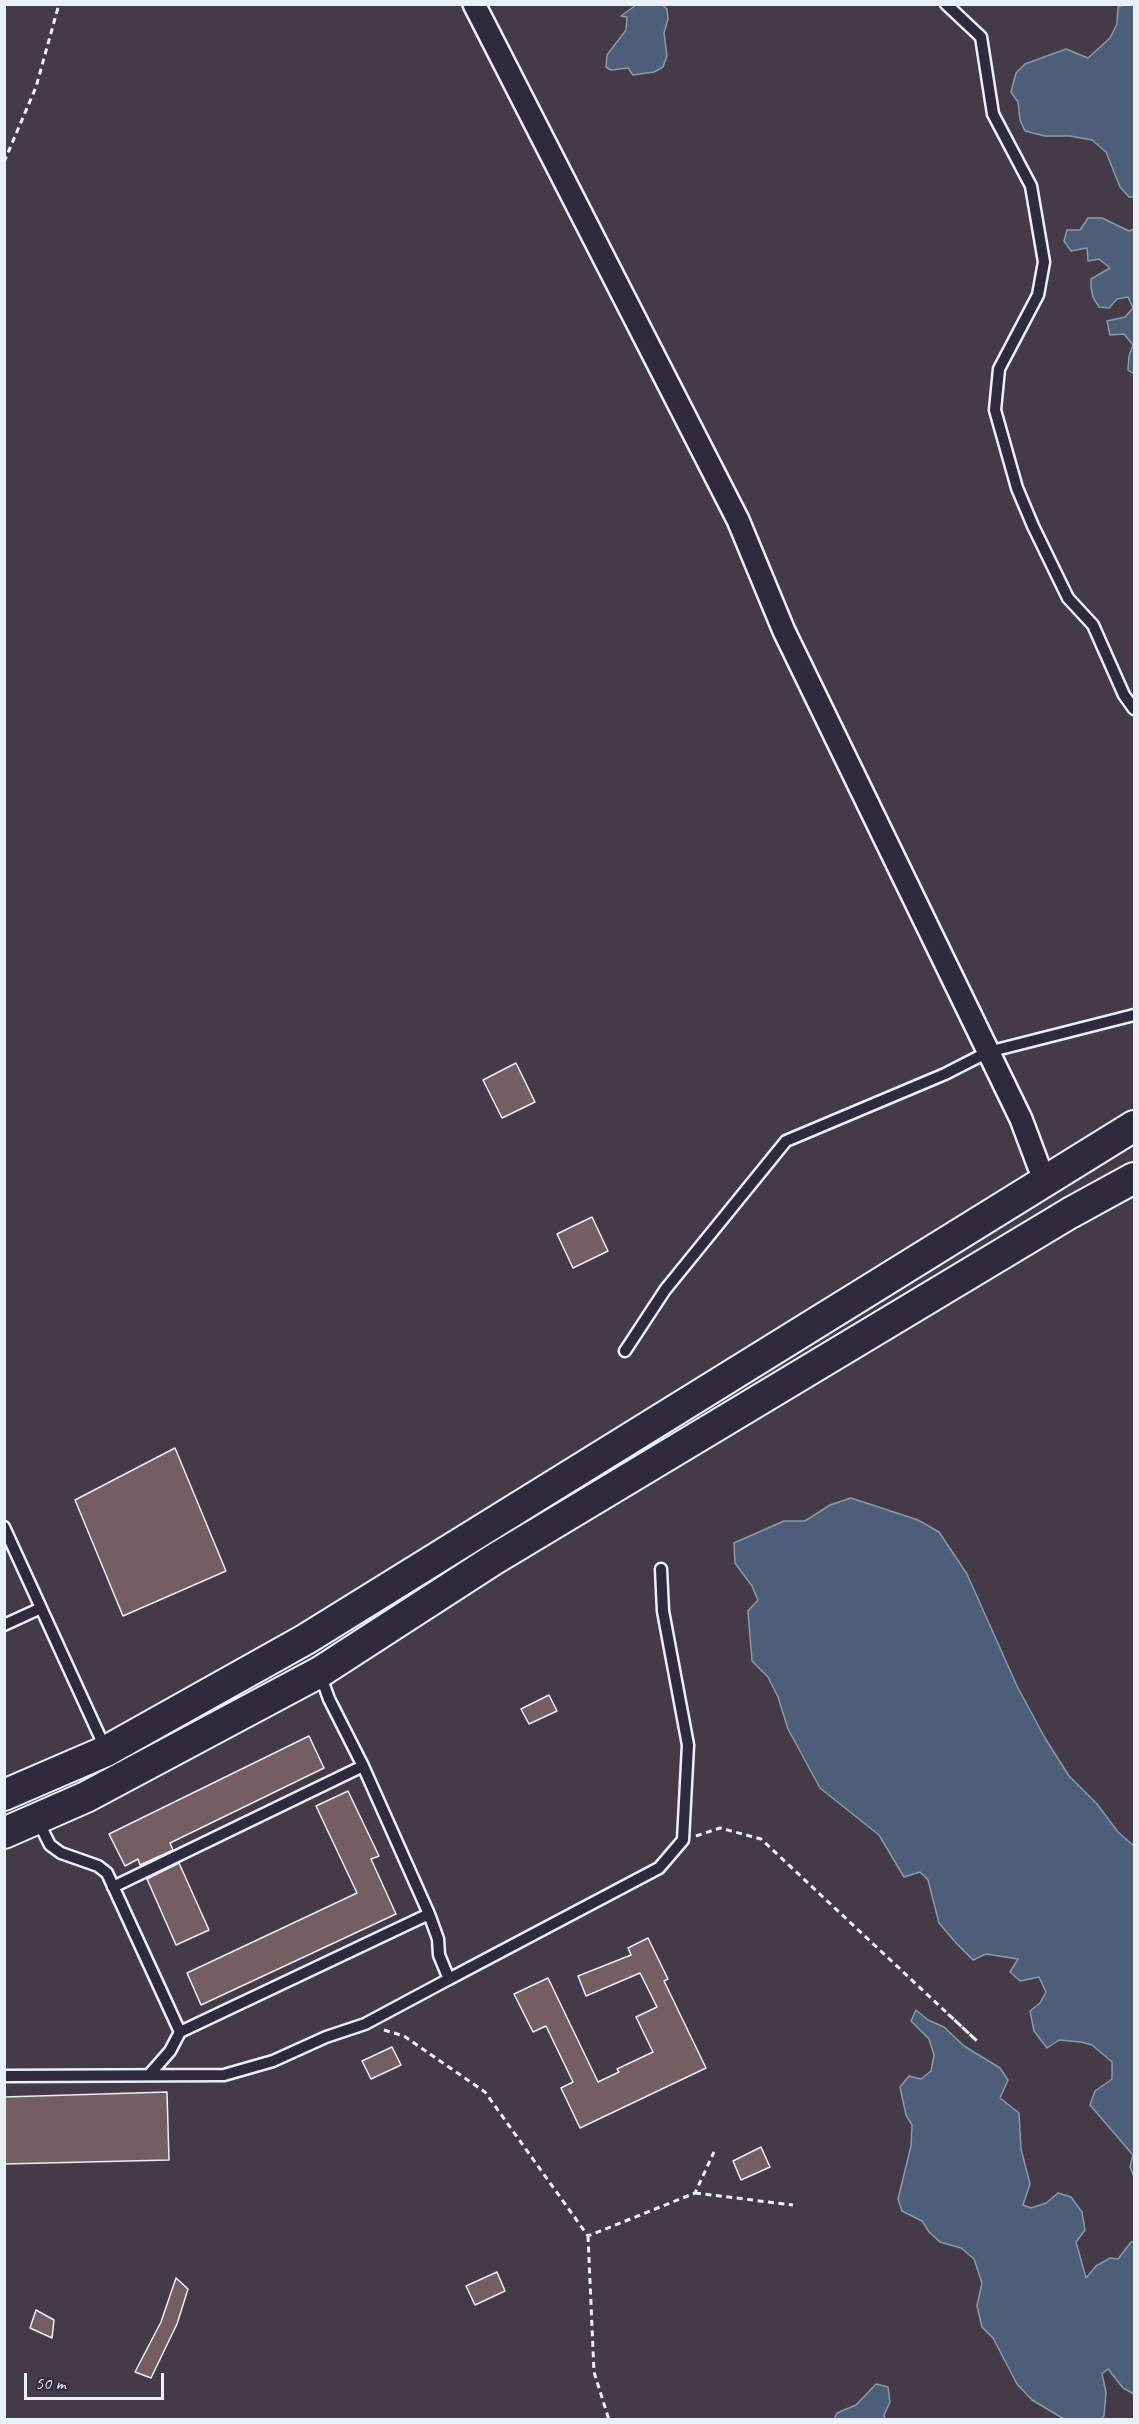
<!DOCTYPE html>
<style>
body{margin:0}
#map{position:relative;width:1139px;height:2424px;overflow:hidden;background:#443a48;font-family:Caveat,sans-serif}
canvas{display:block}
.frame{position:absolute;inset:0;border:6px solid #e8f1f8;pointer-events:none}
.scale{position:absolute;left:24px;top:2373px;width:140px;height:27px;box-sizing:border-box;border:3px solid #e8f1f8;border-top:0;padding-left:8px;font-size:18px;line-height:21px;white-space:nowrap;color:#e8f1f8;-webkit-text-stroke:4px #2f2a3d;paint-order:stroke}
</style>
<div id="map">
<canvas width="1139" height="2424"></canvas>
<div class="frame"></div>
<div class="scale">50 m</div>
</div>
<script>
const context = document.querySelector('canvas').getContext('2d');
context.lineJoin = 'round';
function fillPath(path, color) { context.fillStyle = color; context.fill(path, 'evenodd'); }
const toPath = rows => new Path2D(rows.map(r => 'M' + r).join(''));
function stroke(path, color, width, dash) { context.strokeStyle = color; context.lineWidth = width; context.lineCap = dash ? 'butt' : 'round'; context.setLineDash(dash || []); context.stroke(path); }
const water = toPath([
 [1126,4,1134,5,1134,197,1129,197,1120,187,1106,152,1092,140,1070,136,1045,136,1025,131,1020,120,1018,102,1011,92,1016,73,1025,64,1066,49,1088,58,1110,38,1117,24,1118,7,1126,4],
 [636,5,662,5,667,9,668,19,664,33,667,56,663,67,654,72,633,75,628,68,611,70,606,67,607,55,626,30,627,17,621,16,636,5],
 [1088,218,1102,218,1129,231,1134,229,1134,374,1128,370,1129,356,1133,345,1124,334,1110,335,1107,321,1125,317,1133,308,1128,297,1117,299,1109,308,1099,307,1093,297,1091,287,1091,279,1110,268,1099,259,1088,261,1087,248,1071,251,1064,241,1067,230,1080,230,1088,218],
 [851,1498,918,1520,939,1532,967,1574,1017,1686,1045,1738,1069,1776,1097,1804,1118,1832,1134,1846,1134,2177,1130,2167,1133,2155,1090,2105,1095,2091,1112,2079,1112,2062,1092,2045,1081,2042,1059,2040,1047,2048,1034,2031,1030,2011,1040,2003,1046,1992,1039,1977,1020,1981,1010,1972,1018,1959,986,1954,973,1960,957,1944,939,1923,928,1880,920,1872,904,1877,879,1835,820,1788,788,1729,778,1697,768,1677,752,1661,748,1611,758,1600,752,1586,735,1563,734,1543,784,1521,805,1521,830,1505,851,1498],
 [916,2010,928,2020,944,2027,964,2046,1000,2068,1008,2080,1000,2098,1019,2113,1021,2149,1030,2184,1023,2205,1031,2208,1046,2203,1058,2193,1071,2197,1082,2212,1085,2230,1076,2242,1086,2278,1096,2266,1110,2258,1118,2259,1131,2242,1134,2242,1134,2394,1123,2388,1108,2369,1102,2374,1106,2392,1104,2416,1101,2419,1064,2419,1032,2400,1017,2384,993,2338,982,2327,977,2306,982,2283,974,2259,961,2248,940,2242,929,2232,922,2221,902,2211,898,2199,911,2146,912,2125,906,2115,900,2087,909,2076,921,2079,931,2071,934,2055,929,2039,911,2021,916,2010],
 [876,2384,888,2387,890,2402,884,2415,885,2419,834,2419,837,2413,856,2405,876,2384]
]);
const building = toPath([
 [516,1063,535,1102,502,1118,483,1080,516,1063],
 [592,1217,608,1251,573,1268,557,1234,592,1217],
 [175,1448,226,1571,123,1616,75,1500,175,1448],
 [549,1695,557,1711,529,1724,521,1709,549,1695],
 [309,1736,324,1768,170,1843,173,1850,140,1865,138,1859,125,1866,109,1834,309,1736],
 [348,1791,379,1856,371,1859,396,1914,201,2005,187,1973,357,1893,316,1806,348,1791],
 [179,1863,209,1930,176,1945,147,1879,179,1863],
 [648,1938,668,1979,664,1981,706,2068,580,2128,561,2088,573,2082,546,2026,533,2032,514,1994,548,1978,598,2082,619,2072,617,2069,653,2052,636,2017,657,2007,640,1973,586,1996,578,1976,631,1955,628,1948,648,1938],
 [392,2047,401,2065,371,2079,362,2061,392,2047],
 [167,2092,169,2160,4,2164,4,2097,167,2092],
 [761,2147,770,2167,741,2180,733,2161,761,2147],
 [497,2272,505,2291,475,2305,466,2286,497,2272],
 [176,2278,188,2289,177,2324,151,2378,135,2372,161,2322,176,2278],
 [36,2310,54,2320,52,2338,30,2328,36,2310]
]);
const path = toPath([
 [4,162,36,87,59,4],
 [696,1836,720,1828,761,1839,977,2041,948,2014],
 [384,2030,404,2036,485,2092,588,2236,695,2193,714,2152],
 [695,2193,793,2205],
 [588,2236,594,2372,609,2420]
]);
const service = toPath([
 [946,4,981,37,993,114,1031,186,1044,262,1038,295,999,369,995,410,1017,488,1033,526,1068,598,1093,625,1124,695,1134,709],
 [625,1351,665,1290,786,1141,945,1074,988,1052,1134,1015],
 [4,1527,106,1750],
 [4,1625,41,1608],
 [37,1819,50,1845,61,1853,98,1866,107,1873,180,2032,170,2051,149,2075],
 [113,1887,363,1766],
 [449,1979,659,1868,683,1840,688,1745,663,1611,661,1569],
 [180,2032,429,1914],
 [4,2076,224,2075,273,2061,326,2037,365,2024,449,1979,439,1955,438,1939,429,1914,363,1766,329,1699,320,1674]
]);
const minor = toPath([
 [474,4,738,520,784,631,1021,1119,1039,1167]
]);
const secondary = toPath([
 [4,1795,106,1751,306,1639,1134,1126],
 [4,1833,86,1797,320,1672,493,1560,1070,1213,1134,1178]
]);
fillPath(water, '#4d5e78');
stroke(water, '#8b99ab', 1.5);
fillPath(building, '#745e62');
stroke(building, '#e8f1f8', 1.5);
stroke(service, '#e8f1f8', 15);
stroke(minor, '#e8f1f8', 26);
stroke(secondary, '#e8f1f8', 34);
stroke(path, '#e8f1f8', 3, [6, 4.5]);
stroke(service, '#2f2a3d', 10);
stroke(minor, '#2f2a3d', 21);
stroke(secondary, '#2f2a3d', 30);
</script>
